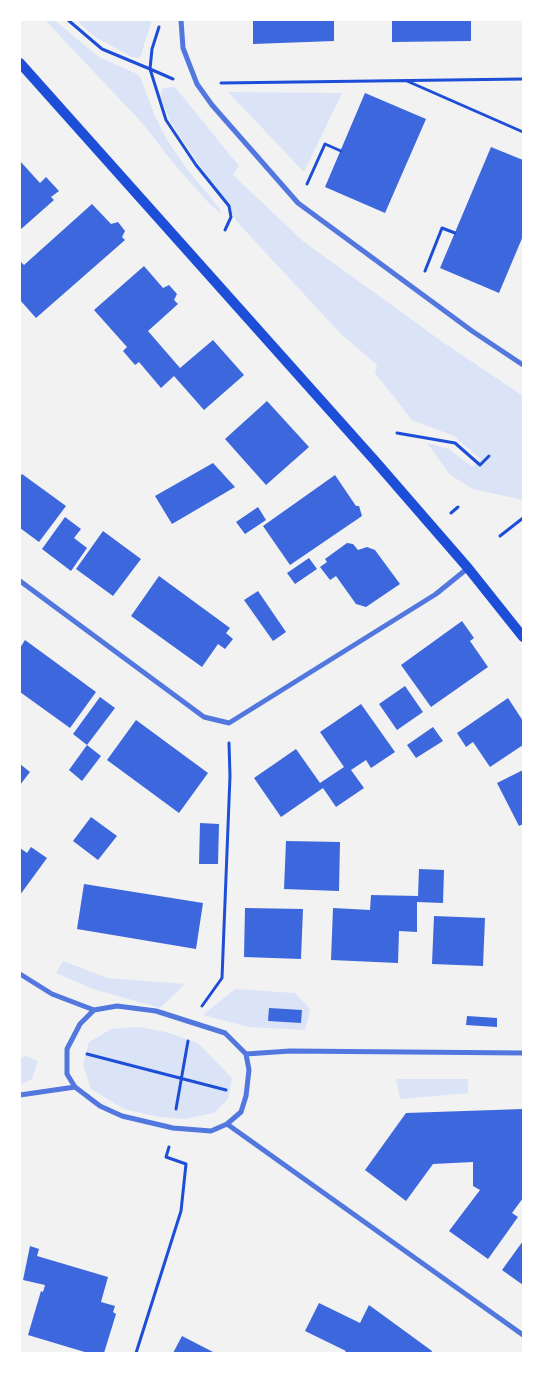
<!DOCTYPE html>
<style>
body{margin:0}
#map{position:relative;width:543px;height:1373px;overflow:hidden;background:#f2f2f2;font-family:"Titillium Web",sans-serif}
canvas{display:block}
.frame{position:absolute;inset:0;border:21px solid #fff;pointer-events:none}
</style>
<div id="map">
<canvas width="543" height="1373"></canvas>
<div class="frame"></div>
</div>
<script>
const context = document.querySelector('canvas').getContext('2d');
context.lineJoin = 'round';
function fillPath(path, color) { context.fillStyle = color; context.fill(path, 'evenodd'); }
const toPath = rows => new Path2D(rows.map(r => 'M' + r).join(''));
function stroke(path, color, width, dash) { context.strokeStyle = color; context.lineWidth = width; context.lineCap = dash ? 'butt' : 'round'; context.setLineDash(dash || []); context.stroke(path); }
const green = toPath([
 [45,20,54,20,99,57,135,73,140,77,155,116,167,140,187,169,220,209,220,213,209,203,173,163,144,125],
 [76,20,152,20,141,55,139,58,132,57,95,37],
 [175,87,239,166,233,175,303,241,444,343,523,396,523,500,473,489,450,475,427,443,449,449,473,467,480,459,454,436,412,420,375,373,377,365,340,333,238,223,170,121,160,96,163,88],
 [228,92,342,93,304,172],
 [63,961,107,978,185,984,160,1008,93,989,56,973],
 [235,989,295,993,310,1009,305,1030,249,1027,203,1015],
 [139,1027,166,1032,198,1043,232,1078,228,1099,214,1113,184,1119,159,1117,124,1109,91,1089,83,1065,89,1042,111,1029],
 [26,1056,38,1061,32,1079,20,1085,20,1059],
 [396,1079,468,1079,468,1093,400,1099]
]);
const building = toPath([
 [253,20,334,20,334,41,253,44],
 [392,20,471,20,471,41,392,42],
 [365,93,426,119,385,213,325,187],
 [491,147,523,160,523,236,499,293,440,268],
 [20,161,40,183,46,177,59,191,51,197,54,200,20,230],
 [92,204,111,224,118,222,125,231,122,237,125,240,36,318,20,300,20,261,24,265],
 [144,266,163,288,169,285,177,294,174,300,178,304,148,331,180,368,213,340,244,375,204,410,174,376,161,388,139,362,135,365,123,351,127,347,94,310],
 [267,401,309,447,266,485,225,439],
 [213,463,235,487,172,524,155,496],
 [22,474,66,506,39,542,20,528,20,477],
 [335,475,356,506,359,506,362,516,290,565,263,526],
 [258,507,266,520,245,534,236,522],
 [65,517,81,529,74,538,87,548,71,571,42,549],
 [103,531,141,559,113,596,76,569],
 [347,543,353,544,358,550,367,547,375,550,400,584,366,607,356,604,336,576,330,580,320,567,327,562,325,559],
 [309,558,317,569,295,584,287,573],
 [159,576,230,628,226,633,233,639,225,649,218,644,202,667,131,616],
 [258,591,286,632,273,641,244,600],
 [462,621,474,638,470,641,488,667,431,707,401,665],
 [25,640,96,692,70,728,20,692,20,648],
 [405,686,423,712,397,730,379,704],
 [100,697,115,708,87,745,73,734],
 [508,698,523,721,523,745,490,767,473,742,466,747,457,733],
 [361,704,395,752,371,768,366,760,351,770,364,788,336,807,323,788,281,817,254,778,296,749,320,783,344,767,320,732],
 [136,720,208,773,179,813,107,760],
 [433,727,443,741,416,758,407,745],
 [87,745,101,756,82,781,69,770],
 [20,764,30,772,20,785],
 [523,770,523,824,519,826,497,783],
 [91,817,117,836,98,860,73,841],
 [200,823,219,824,218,864,199,864],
 [286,841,340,842,339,891,284,889],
 [31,847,47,858,20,895,20,848,27,853],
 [419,869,444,870,443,903,417,902,417,932,399,931,398,963,331,960,333,908,370,910,371,895,418,896],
 [84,884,203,903,196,949,77,929],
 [245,908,303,909,301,959,244,957],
 [434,916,485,918,483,966,432,964],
 [269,1008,302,1010,301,1023,268,1021],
 [467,1016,497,1018,497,1027,466,1025],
 [523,1109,523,1198,512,1213,518,1217,488,1259,449,1231,480,1190,473,1186,473,1162,433,1164,406,1201,365,1170,406,1113],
 [523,1241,523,1285,502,1270],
 [30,1246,39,1249,37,1256,108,1277,101,1302,115,1306,113,1312,116,1314,104,1353,88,1353,28,1335,41,1291,43,1292,45,1285,23,1280],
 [319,1303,360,1323,369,1305,432,1351,431,1353,344,1353,346,1351,305,1331],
 [182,1336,215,1353,173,1353]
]);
const path = toPath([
 [68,20,102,49,150,69,152,49,159,27],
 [150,69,173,79],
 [150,69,166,120,196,165,229,206,231,217,225,230],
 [407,81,523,132],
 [221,83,523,79],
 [307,184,325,144,341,151],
 [425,271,442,228,455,233],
 [397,433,455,443,480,465,489,456],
 [451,513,458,507],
 [500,536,523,518],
 [202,1006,222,978,230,776,229,743],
 [87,1054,226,1090],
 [176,1109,188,1041],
 [136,1353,181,1211,186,1164,166,1157,169,1147]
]);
const minor = toPath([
 [181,20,183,48,197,84,212,105,298,203,472,331,523,365],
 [20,581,204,717,229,723,436,594,468,568],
 [20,974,52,994,94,1010],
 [94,1010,117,1006,156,1011,225,1033,246,1054,290,1051,523,1053],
 [94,1010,80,1024,67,1049,67,1074,75,1087,100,1106,122,1116,173,1128,211,1131,227,1124,241,1112,246,1096,249,1070,246,1054],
 [20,1095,75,1087],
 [227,1124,523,1335]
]);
const secondary = toPath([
 [20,63,376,462,468,568,523,637]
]);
fillPath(green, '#dbe4f7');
fillPath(building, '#3d67dc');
stroke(path, '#1d4ed8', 3);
stroke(minor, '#5277de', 5);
stroke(secondary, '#1d4ed8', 10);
</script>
